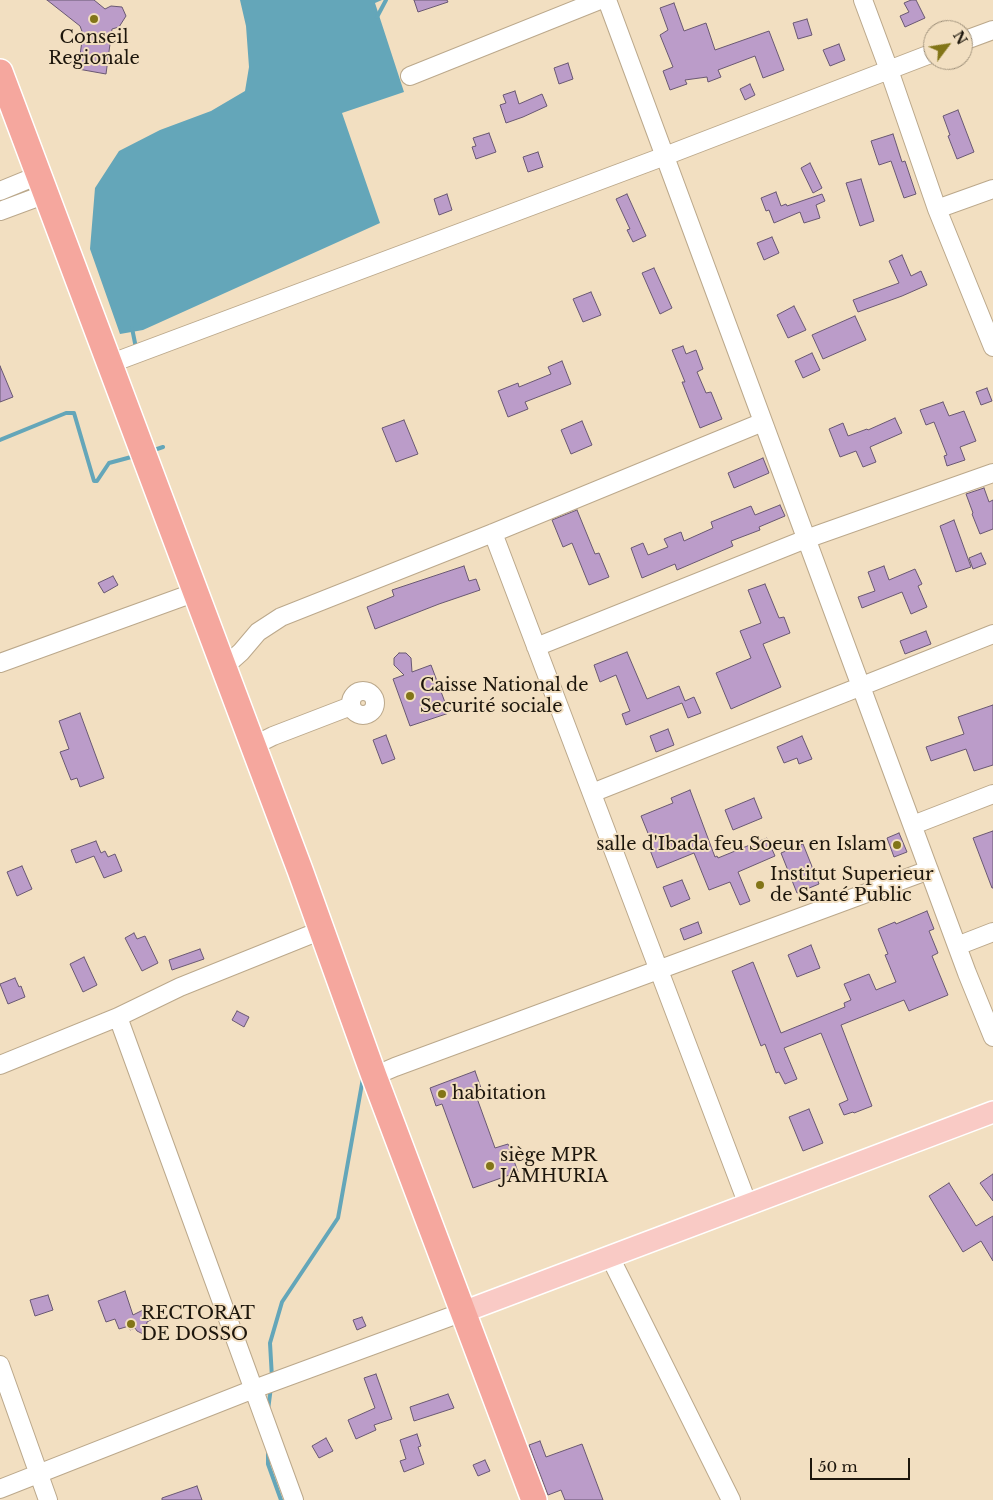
<!DOCTYPE html>
<meta charset="utf-8">
<style>
body{margin:0}
#map{position:relative;width:993px;height:1500px;overflow:hidden;background:#f2dfc1;font-family:"Libre Baskerville",serif}
canvas{display:block}
.north{position:absolute;left:923px;top:20px;width:50px;height:50px;box-sizing:border-box;background:#f2dfc1;border:1px solid #9d8f79;border-radius:50%;rotate:59deg;font-size:14px;font-weight:700;line-height:20px;text-align:center;color:#1d160c}
.north::after{content:'';display:block;margin:auto;width:18px;height:22px;background:#827518;clip-path:polygon(50% 0,100% 100%,50% 72%,0 100%)}
.scale{position:absolute;left:810px;top:1458px;width:100px;height:22px;box-sizing:border-box;border:2px solid #1d160c;border-top:0;padding-left:6px;font-size:15px;line-height:18px;white-space:nowrap;color:#1d160c;-webkit-text-stroke:4px #f2dfc1;paint-order:stroke}
</style>
<div id="map">
<canvas width="993" height="1500"></canvas>
<div class="north">N</div>
<div class="scale">50 m</div>
</div>
<script>
const context = document.querySelector('canvas').getContext('2d');
context.lineJoin = 'round';
function fillPath(path, color) { context.fillStyle = color; context.fill(path, 'evenodd'); }
const toPath = rows => new Path2D(rows.map(r => 'M' + r).join(''));
function stroke(path, color, width, dash) { context.strokeStyle = color; context.lineWidth = width; context.lineCap = dash ? 'butt' : 'round'; context.setLineDash(dash || []); context.stroke(path); }
function label(font, color, halo, rows, align = 'center') {
  context.font = font + ' "Libre Baskerville",serif'; context.lineWidth = 4; context.setLineDash([]); context.textBaseline = 'middle'; context.strokeStyle = halo; context.fillStyle = color; for (const [text, x, y, turn = 0] of rows) {
    context.save(); context.translate(x, y); context.rotate((+turn || 0) * Math.PI / 180); context.textAlign = isNaN(turn) ? turn : align; if (halo) context.strokeText(text, 0, 0); context.fillText(text, 0, 0); context.restore();
  }
}
const water = toPath([
 [240,0,382,0,375,3,404,92,342,113,380,223,143,330,120,334,90,249,95,188,119,151,160,130,211,111,245,91,249,67,246,26]
]);
const stream = toPath([
 [377,17,386,0],
 [132,328,136,348],
 [0,440,66,413,74,413,94,481,97,481,109,463,135,456],
 [151,451,163,447],
 [272,1378,270,1343,282,1302,338,1218,363,1078],
 [268,1410,271,1387],
 [268,1450,268,1464,281,1500]
]);
const building = toPath([
 [47,0,94,0,105,9,111,6,122,7,126,16,119,27,112,29,106,74,78,69,83,34,80,26,47,0],
 [414,0,447,0,448,2,418,12,414,0],
 [911,0,916,0,925,18,905,27,900,16,909,12,904,3,911,0],
 [674,3,684,31,706,23,715,50,769,31,784,70,763,78,755,56,718,70,721,77,708,82,707,77,685,80,687,84,670,90,663,71,673,67,660,35,668,30,660,8,674,3],
 [807,19,812,35,798,39,793,23,807,19],
 [839,44,845,60,830,66,823,50,839,44],
 [568,63,573,79,559,84,554,68,568,63],
 [750,84,755,95,745,100,740,89,750,84],
 [515,91,519,104,542,94,547,106,523,117,506,123,500,105,506,103,503,95,515,91],
 [958,110,974,152,957,159,948,136,950,135,943,116,958,110],
 [489,133,496,152,476,159,472,147,476,146,473,138,489,133],
 [893,134,902,162,905,161,916,194,904,198,891,161,879,165,871,141,893,134],
 [538,152,543,167,528,172,523,157,538,152],
 [810,163,822,188,813,193,801,168,810,163],
 [861,179,874,221,860,226,846,183,861,179],
 [776,192,781,206,786,204,787,206,822,194,825,201,816,205,820,218,804,223,800,212,774,223,769,210,766,211,761,198,776,192],
 [447,194,452,210,439,215,434,199,447,194],
 [627,194,646,236,633,242,627,230,630,229,616,199,627,194],
 [772,237,779,253,764,260,757,243,772,237],
 [902,255,911,276,921,271,927,285,902,296,858,312,853,300,899,283,889,261,902,255],
 [654,268,672,308,660,314,642,273,654,268],
 [591,292,601,315,583,322,573,299,591,292],
 [794,306,806,330,788,338,777,315,794,306],
 [855,316,866,340,823,359,812,335,855,316],
 [683,346,686,354,696,350,703,369,697,372,706,393,711,392,722,419,700,428,689,400,682,382,685,382,672,350,683,346],
 [812,353,820,370,803,378,795,361,812,353],
 [562,361,571,384,525,402,528,409,508,417,498,391,518,383,519,387,551,374,548,367,562,361],
 [0,366,13,397,0,402,0,366],
 [987,388,992,401,981,405,976,392,987,388],
 [943,402,949,416,964,411,976,441,960,447,965,460,947,466,944,456,947,455,934,422,926,425,920,410,943,402],
 [895,418,902,433,870,447,876,462,863,467,856,451,840,457,829,429,843,423,848,436,867,429,868,430,895,418],
 [404,420,418,454,396,462,382,428,404,420],
 [582,421,592,445,571,454,561,430,582,421],
 [763,458,769,473,734,488,728,473,763,458],
 [984,488,989,502,993,500,993,529,980,534,972,514,973,513,966,494,984,488],
 [780,505,785,516,759,527,760,530,731,541,733,546,677,570,675,564,642,578,631,548,643,543,648,555,668,547,664,539,681,532,684,541,713,528,711,522,751,506,755,515,780,505],
 [577,510,595,554,599,553,609,577,589,585,572,543,563,547,552,520,577,510],
 [954,520,971,567,956,572,940,526,954,520],
 [981,553,986,564,973,569,969,558,981,553],
 [464,566,469,581,476,579,480,590,439,604,375,629,367,607,394,596,392,590,464,566],
 [884,566,889,580,915,569,922,584,918,586,927,607,911,614,902,592,862,608,858,597,875,591,868,572,884,566],
 [113,576,118,585,104,593,98,583,113,576],
 [765,584,779,618,784,617,790,633,763,644,781,687,731,709,716,673,751,658,740,631,761,623,748,590,765,584],
 [926,631,931,644,905,654,900,641,926,631],
 [627,652,647,699,679,686,685,701,694,697,701,713,688,718,682,703,626,725,622,714,630,711,616,675,600,682,594,665,627,652],
 [399,653,406,653,411,658,412,672,431,665,449,713,410,726,393,679,404,675,394,665,394,658,399,653],
 [993,705,993,765,974,771,966,749,931,761,926,747,964,734,958,717,993,705],
 [80,713,104,778,80,787,77,778,71,780,60,752,69,749,59,721,80,713],
 [668,729,674,745,656,752,650,736,668,729],
 [386,735,395,759,382,764,373,740,386,735],
 [802,736,812,759,799,764,797,758,784,763,777,747,802,736],
 [690,790,715,857,717,856,718,858,767,838,775,856,738,872,750,901,740,905,730,882,709,890,694,853,657,868,650,850,654,848,641,816,673,803,671,798,690,790],
 [754,798,762,818,733,830,725,810,754,798],
 [993,831,993,888,992,888,973,838,993,831],
 [899,833,907,852,894,857,887,838,899,833],
 [96,841,101,853,105,851,108,857,115,854,122,871,104,878,94,856,76,863,71,850,96,841],
 [803,844,819,884,797,893,781,853,803,844],
 [22,866,32,889,17,896,7,872,22,866],
 [682,880,690,899,671,907,663,887,682,880],
 [927,911,934,929,929,931,938,953,932,956,948,995,909,1011,904,1000,841,1025,872,1106,854,1113,853,1112,844,1115,839,1104,848,1100,821,1033,784,1048,797,1079,785,1084,779,1072,776,1073,765,1044,761,1046,732,971,753,962,781,1033,845,1007,844,1003,851,1000,844,984,869,974,876,990,896,982,885,955,888,954,878,929,895,922,896,924,927,911],
 [698,922,702,933,684,940,680,929,698,922],
 [134,933,137,939,145,936,158,963,142,971,125,938,134,933],
 [811,945,820,968,797,977,788,955,811,945],
 [200,949,204,959,172,970,169,960,200,949],
 [84,957,97,985,83,992,70,964,84,957],
 [15,978,19,987,21,986,25,997,8,1004,0,984,15,978],
 [237,1011,249,1017,244,1027,232,1020,237,1011],
 [475,1071,481,1088,474,1090,495,1148,508,1144,518,1172,473,1188,442,1104,436,1106,430,1088,475,1071],
 [809,1109,823,1143,803,1151,789,1117,809,1109],
 [993,1174,993,1201,980,1183,993,1174],
 [949,1183,976,1226,993,1216,993,1261,981,1241,963,1252,929,1196,949,1183],
 [125,1291,133,1315,149,1307,154,1318,147,1322,145,1335,137,1331,135,1328,130,1330,129,1326,119,1329,115,1319,106,1322,98,1301,125,1291],
 [48,1295,53,1310,35,1316,30,1300,48,1295],
 [362,1317,366,1326,357,1330,353,1320,362,1317],
 [376,1374,392,1419,374,1425,376,1430,356,1439,348,1420,375,1408,364,1378,376,1374],
 [448,1394,454,1408,414,1421,410,1407,448,1394],
 [417,1434,421,1446,418,1447,424,1464,404,1472,400,1461,406,1459,400,1440,417,1434],
 [326,1438,333,1451,319,1458,312,1446,326,1438],
 [540,1441,546,1457,582,1444,603,1500,565,1500,561,1490,548,1495,529,1445,540,1441],
 [485,1460,490,1471,478,1476,473,1465,485,1460],
 [197,1486,202,1500,162,1500,162,1498,197,1486]
]);
const minor = toPath([
 [607,0,967,973,993,1037],
 [863,0,889,70,937,209,993,347],
 [963,41,993,30],
 [410,76,600,0],
 [0,191,39,175],
 [937,209,993,189],
 [0,211,46,194],
 [109,364,665,156,933,53],
 [493,533,748,1205],
 [536,647,806,539,993,473],
 [0,663,196,592],
 [223,668,241,652,258,632,281,617,493,533,763,422],
 '351 703a12 12 0 1 1 24 0a12 12 0 1 1-24 0Z',
 [253,746,273,736,351,706],
 [592,793,993,634],
 [913,825,993,794],
 [957,946,993,932],
 [118,1017,294,1500],
 [0,1065,118,1017,180,987,322,930],
 [374,1076,395,1067,929,870],
 [610,1257,731,1500],
 [0,1365,48,1500],
 [0,1489,254,1389,463,1312]
]);
const major = toPath([
 [463,1312,993,1112]
]);
const highway = toPath([
 [0,72,300,870,374,1076,534,1500]
]);
const markers = [
 [94,19,5,"#827518"],
 [410,696,5,"#827518"],
 [897,845,5,"#827518"],
 [760,885,5,"#827518"],
 [442,1094,5,"#827518"],
 [490,1166,5,"#827518"],
 [131,1324,5,"#827518"]
];
const poiNames = [
 ["Conseil",94,38,"center"],
 ["Regionale",94,59,"center"],
 ["Caisse National de",420,686],
 ["Securité sociale",420,707],
 ["salle d'Ibada feu Soeur en Islam",887,845,"right"],
 ["Institut Superieur",770,875],
 ["de Santé Public",770,896],
 ["habitation",452,1094],
 ["siège MPR",500,1156],
 ["JAMHURIA",500,1177],
 ["RECTORAT",141,1314],
 ["DE DOSSO",141,1335]
];
fillPath(water, '#64a6b9');
stroke(stream, '#64a6b9', 4);
fillPath(building, '#bb9cc9');
stroke(building, '#695872', 1);
stroke(minor, '#bba88b', 20);
stroke(major, '#fff', 24);
stroke(highway, '#fff', 28);
stroke(minor, '#fff', 18);
stroke(major, '#f9cac5', 21);
stroke(highway, '#f5a79e', 25);
for (const [x, y, r, color] of markers) { const dot = new Path2D(); dot.arc(x, y, r, 0, 2 * Math.PI); context.fillStyle = color; context.fill(dot); stroke(dot, '#f2dfc1', 2); }
label('18px', '#1d160c', '#f2dfc1', poiNames, 'left');
</script>
